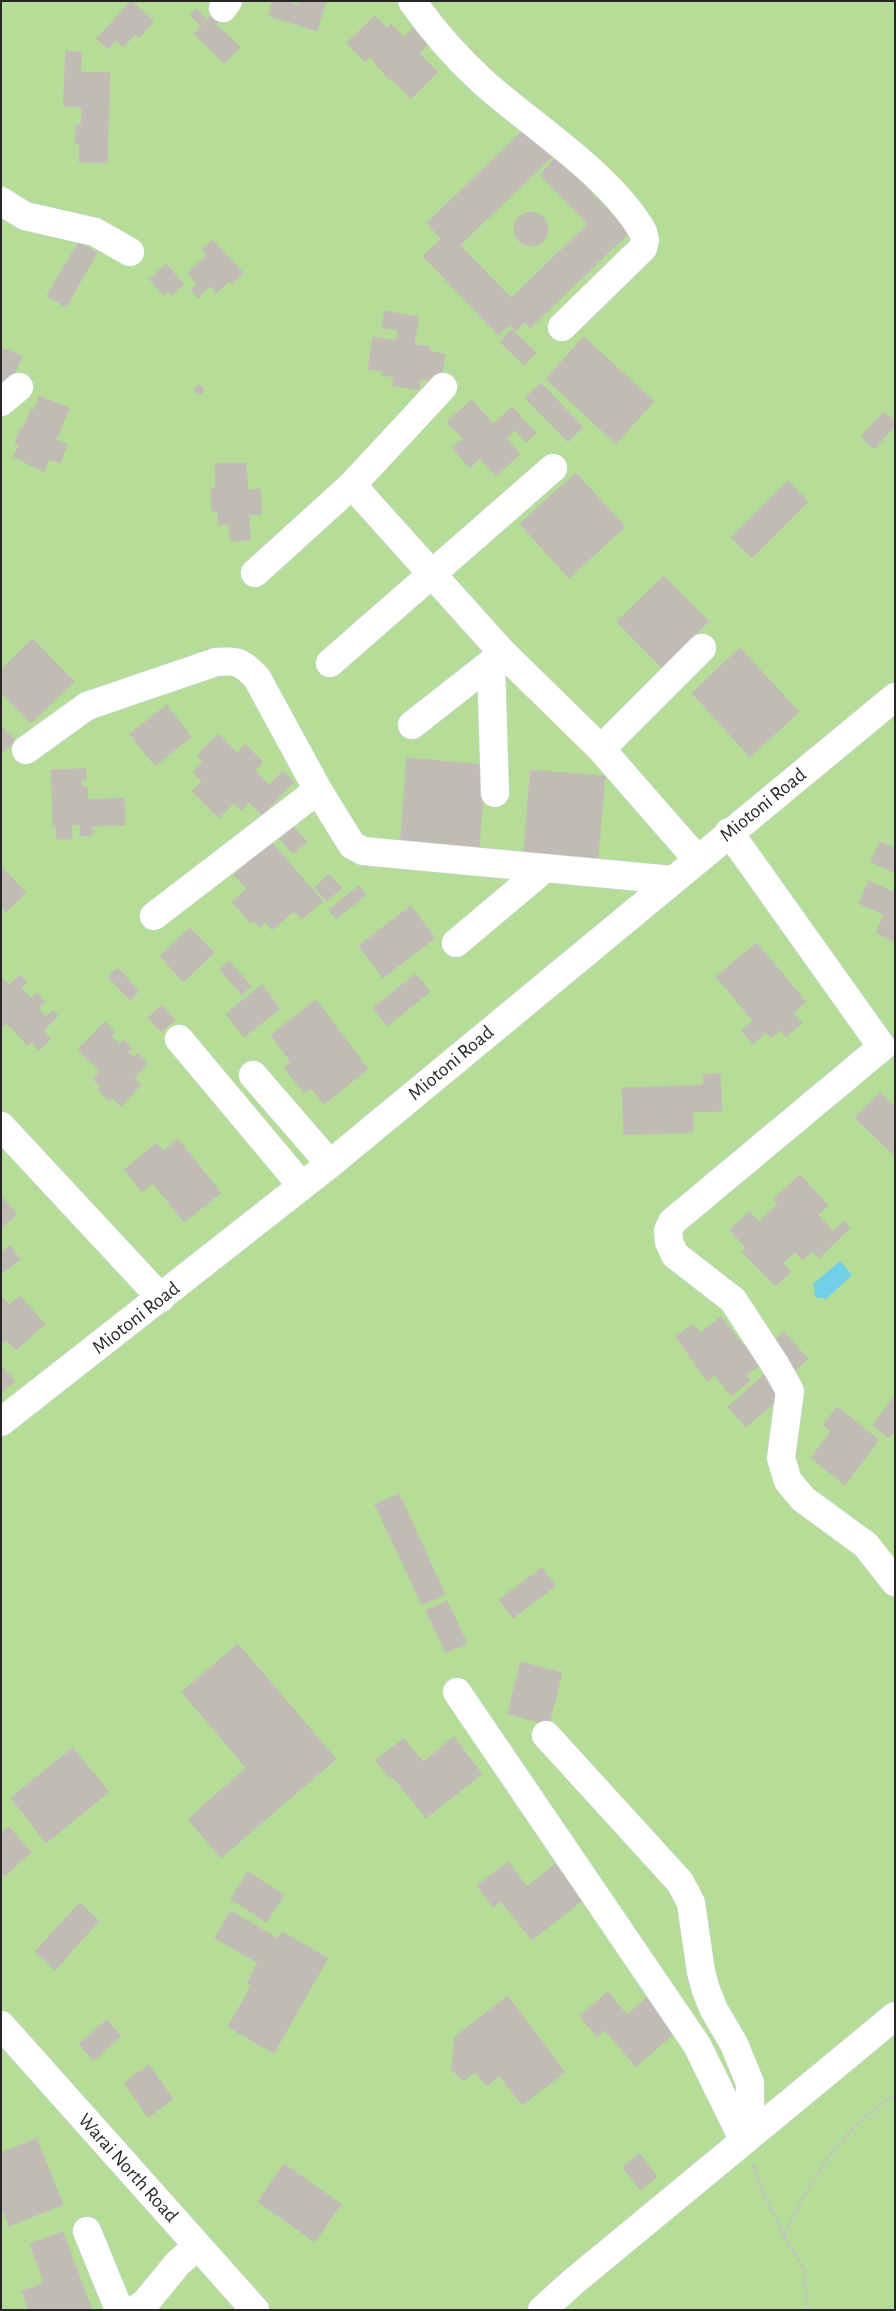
<!DOCTYPE html>
<html>
<head>
<meta charset="utf-8">
<style>
  body { margin:0 }
  #map { position:relative; width:896px; height:2311px; overflow:hidden; background:#e9e1d9; font-family:"Alegreya Sans",sans-serif }
  canvas { display:block }
  .frame { position:absolute; inset:0; border:2px solid #272727; pointer-events:none }
</style>
</head>
<body>
<div id="map">
<canvas width="896" height="2311"></canvas>
<div class="frame"></div>
</div>
<script>
const ctx = document.querySelector('canvas').getContext('2d');
ctx.lineJoin = 'round';
function fillPath(path, color) { ctx.fillStyle = color; ctx.fill(path, 'evenodd'); }
function trace(path, color, width, dash) { ctx.strokeStyle = color; ctx.lineWidth = width; ctx.lineCap = dash ? 'butt' : 'round'; ctx.setLineDash(dash || []); ctx.stroke(path); }
function write(font, color, halo, rows, align = 'center') {
  ctx.font = font + ' "Alegreya Sans",sans-serif'; ctx.lineWidth = 4.5; ctx.setLineDash([]); ctx.textBaseline = 'middle'; ctx.strokeStyle = halo; ctx.fillStyle = color; for (const [text, x, y, turn = 0] of rows) {
    ctx.save(); ctx.translate(x, y); ctx.rotate((+turn || 0) * Math.PI / 180); ctx.textAlign = isNaN(turn) ? turn : align; if (halo) ctx.strokeText(text, 0, 0); ctx.fillText(text, 0, 0); ctx.restore();
  }
}
fillPath(new Path2D(`
  M 1,1 L 895,1 L 895,2310 L 1,2310 Z`), '#b5dd98');
fillPath(new Path2D(`
  M 840,1261 L 852,1275 L 825,1300 L 822,1297 L 817,1298 L 814,1294 L 815,1289 L 813,1284 Z`), '#71d0e7');
const building = new Path2D(`
  M 131,1 L 154,21 L 139,38 L 136,34 L 123,47 L 116,40 L 108,49 L 97,39 Z
  M 273,1 L 285,1 L 299,6 L 300,1 L 326,1 L 317,31 L 269,16 Z
  M 196,9 L 206,19 L 200,25 L 190,15 Z
  M 214,13 L 221,20 L 216,24 L 240,47 L 224,64 L 194,34 Z
  M 375,16 L 387,28 L 391,24 L 404,37 L 414,28 L 429,43 L 419,53 L 438,72 L 411,99 L 391,78 L 389,80 L 370,57 L 365,62 L 347,43 Z
  M 66,51 L 81,52 L 81,72 L 110,73 L 107,163 L 79,162 L 80,144 L 75,144 L 76,125 L 81,125 L 82,107 L 64,106 Z
  M 526,128 L 553,156 L 460,245 L 511,298 L 588,224 L 540,175 L 557,156 L 629,233 L 530,328 L 525,322 L 516,331 L 510,324 L 498,335 L 423,256 L 441,239 L 427,223 Z
  M514 229a17 17 0 1 1 34 0a17 17 0 1 1-34 0Z
  M 213,240 L 243,273 L 232,284 L 229,281 L 216,293 L 210,286 L 198,298 L 191,290 L 197,284 L 188,273 L 207,255 L 202,250 Z
  M 79,242 L 97,253 L 66,307 L 47,296 Z
  M 166,264 L 184,284 L 172,295 L 168,291 L 164,295 L 150,280 Z
  M 385,311 L 419,317 L 414,344 L 430,347 L 429,351 L 445,354 L 440,383 L 420,379 L 419,390 L 392,385 L 394,377 L 382,375 L 383,371 L 368,369 L 373,337 L 396,341 L 398,330 L 382,328 Z
  M 512,329 L 536,353 L 524,365 L 500,342 Z
  M 584,337 L 654,401 L 616,444 L 546,379 Z
  M 1,348 L 22,356 L 8,389 L 1,386 Z
  M 541,383 L 583,427 L 568,442 L 525,398 Z
  M194.5 390a4.5 4.5 0 1 1 9 0a4.5 4.5 0 1 1-9 0Z
  M 39,396 L 69,408 L 56,440 L 67,444 L 60,463 L 49,459 L 44,472 L 14,457 L 19,444 L 15,443 L 21,428 L 23,429 L 31,409 L 34,410 Z
  M 472,400 L 493,424 L 512,407 L 536,433 L 526,442 L 515,430 L 506,438 L 520,454 L 496,476 L 480,458 L 470,468 L 452,448 L 463,439 L 447,422 Z
  M 884,412 L 895,422 L 895,426 L 874,449 L 861,437 Z
  M 246,463 L 248,490 L 260,489 L 262,514 L 249,515 L 250,540 L 230,541 L 229,524 L 218,525 L 218,511 L 212,511 L 211,489 L 216,488 L 215,464 Z
  M 576,473 L 625,527 L 569,578 L 520,524 Z
  M 788,481 L 808,502 L 752,558 L 731,538 Z
  M 664,576 L 709,621 L 662,668 L 617,622 Z
  M 33,639 L 74,682 L 31,723 L 1,693 L 1,670 Z
  M 740,648 L 799,712 L 750,757 L 692,693 Z
  M 167,705 L 191,737 L 155,766 L 130,734 Z
  M 1,726 L 15,741 L 1,753 Z
  M 219,734 L 237,753 L 245,744 L 263,762 L 255,770 L 269,785 L 283,771 L 294,782 L 262,815 L 249,802 L 241,810 L 234,803 L 219,818 L 192,791 L 202,781 L 193,772 L 203,763 L 197,756 Z
  M 407,758 L 486,765 L 479,847 L 401,840 Z
  M 86,769 L 86,779 L 81,779 L 82,787 L 87,787 L 88,800 L 124,798 L 125,825 L 92,826 L 92,835 L 80,836 L 80,825 L 71,825 L 72,839 L 57,839 L 56,826 L 53,826 L 51,770 Z
  M 531,770 L 605,776 L 598,858 L 524,852 Z
  M 293,827 L 307,842 L 293,854 L 280,839 Z
  M 271,842 L 323,901 L 302,919 L 294,911 L 272,930 L 265,922 L 260,927 L 254,921 L 251,924 L 232,902 L 247,889 L 234,875 Z
  M 880,842 L 895,848 L 895,873 L 871,862 Z
  M 1,866 L 26,893 L 6,912 L 1,906 Z
  M 329,874 L 342,888 L 327,901 L 315,888 Z
  M 869,881 L 895,893 L 895,942 L 876,933 L 884,915 L 859,903 Z
  M 359,886 L 366,895 L 336,919 L 329,910 Z
  M 411,906 L 435,938 L 383,978 L 359,946 Z
  M 190,928 L 214,953 L 183,982 L 160,956 Z
  M 757,943 L 806,1002 L 793,1013 L 802,1023 L 786,1037 L 780,1030 L 771,1038 L 766,1032 L 753,1044 L 742,1031 L 753,1021 L 716,977 Z
  M 229,961 L 251,986 L 242,995 L 220,970 Z
  M 118,968 L 139,991 L 130,1000 L 108,977 Z
  M 416,974 L 430,992 L 387,1026 L 373,1008 Z
  M 20,975 L 27,982 L 21,988 L 31,998 L 37,993 L 45,1002 L 38,1008 L 46,1017 L 53,1010 L 58,1016 L 43,1031 L 51,1039 L 39,1050 L 31,1041 L 27,1045 L 7,1023 L 1,1028 L 1,977 L 9,985 Z
  M 262,985 L 280,1009 L 244,1037 L 226,1014 Z
  M 316,1000 L 368,1069 L 324,1104 L 311,1088 L 304,1093 L 284,1067 L 291,1062 L 271,1035 Z
  M 162,1005 L 175,1020 L 161,1032 L 148,1018 Z
  M 105,1022 L 115,1032 L 111,1036 L 120,1044 L 123,1040 L 132,1048 L 128,1052 L 134,1058 L 137,1053 L 148,1063 L 134,1078 L 141,1085 L 121,1106 L 112,1098 L 109,1101 L 98,1090 L 101,1087 L 93,1079 L 100,1071 L 78,1050 Z
  M 720,1074 L 722,1111 L 692,1112 L 693,1132 L 624,1135 L 622,1088 L 704,1085 L 703,1075 Z
  M 880,1093 L 895,1107 L 895,1156 L 855,1118 Z
  M 178,1139 L 221,1193 L 184,1222 L 153,1183 L 142,1192 L 124,1170 L 157,1143 L 163,1151 Z
  M 800,1175 L 828,1205 L 818,1215 L 833,1231 L 844,1221 L 850,1228 L 819,1258 L 812,1251 L 803,1260 L 795,1252 L 783,1263 L 791,1272 L 775,1286 L 742,1252 L 746,1248 L 730,1230 L 749,1211 L 759,1222 L 778,1204 L 774,1199 Z
  M 1,1196 L 17,1214 L 1,1229 Z
  M 10,1246 L 20,1259 L 1,1274 L 1,1252 Z
  M 1,1296 L 9,1305 L 20,1296 L 45,1324 L 16,1350 L 6,1340 L 1,1344 Z
  M 721,1317 L 743,1345 L 747,1342 L 763,1363 L 746,1375 L 750,1381 L 731,1396 L 715,1375 L 707,1381 L 676,1337 L 693,1324 L 700,1333 Z
  M 784,1332 L 808,1359 L 795,1370 L 771,1344 Z
  M 1,1366 L 15,1381 L 1,1393 Z
  M 764,1375 L 782,1396 L 746,1427 L 728,1407 Z
  M 895,1395 L 895,1431 L 889,1438 L 873,1426 Z
  M 837,1407 L 879,1440 L 845,1485 L 811,1458 L 831,1431 L 824,1425 Z
  M 399,1494 L 445,1594 L 422,1605 L 375,1505 Z
  M 542,1568 L 556,1586 L 513,1618 L 499,1600 Z
  M 447,1601 L 467,1643 L 446,1653 L 426,1611 Z
  M 238,1644 L 336,1759 L 221,1858 L 188,1819 L 246,1768 L 182,1692 Z
  M 521,1662 L 562,1673 L 549,1725 L 508,1714 Z
  M 454,1737 L 482,1774 L 426,1818 L 393,1777 L 390,1779 L 376,1760 L 404,1738 L 423,1762 Z
  M 73,1748 L 109,1792 L 46,1843 L 11,1798 Z
  M 9,1827 L 31,1852 L 5,1876 L 1,1872 L 1,1834 Z
  M 508,1862 L 527,1887 L 555,1864 L 583,1900 L 532,1940 L 501,1901 L 493,1907 L 477,1886 Z
  M 248,1872 L 284,1895 L 266,1922 L 231,1899 Z
  M 80,1903 L 99,1921 L 55,1970 L 35,1952 Z
  M 231,1911 L 278,1939 L 282,1932 L 328,1958 L 274,2053 L 228,2027 L 251,1986 L 247,1983 L 258,1963 L 215,1938 Z
  M 608,1992 L 627,2015 L 649,1996 L 678,2030 L 636,2067 L 605,2030 L 597,2037 L 580,2016 Z
  M 508,1996 L 565,2072 L 522,2105 L 499,2075 L 487,2086 L 475,2072 L 463,2081 L 451,2069 L 455,2037 Z
  M 107,2020 L 121,2036 L 93,2061 L 79,2044 Z
  M 149,2065 L 173,2099 L 148,2117 L 124,2083 Z
  M 37,2139 L 63,2205 L 9,2226 L 1,2206 L 1,2153 Z
  M 640,2154 L 657,2177 L 640,2190 L 623,2167 Z
  M 284,2164 L 341,2204 L 315,2242 L 258,2202 Z
  M 63,2232 L 92,2310 L 29,2310 L 22,2291 L 44,2283 L 30,2244 Z`);
fillPath(building, '#c1bbb6');
trace(building, '#c4bdb3', 1);
const minor = new Path2D(`
  M 412,1 C 433,31 456,57 482,81 C 532,126 610,174 643,232 L 645,240 L 643,248 L 562,327
  M 223,8 L 228,1
  M 1,201 L 25,216 L 95,232 L 130,252
  M 1,402 L 19,387
  M 352,485 L 502,652 L 601,749 L 697,859
  M 255,573 L 352,485 L 443,387
  M 330,663 L 553,468
  M 491,663 L 495,793
  M 412,725 L 491,663 L 500,654
  M 601,749 L 702,648
  M 26,750 L 87,706 L 216,662 C 237,660 242,662 257,678 L 318,790
  M 729,832 L 882,1047 L 672,1222 L 668,1231 L 669,1242 L 675,1255 L 733,1300 L 776,1366 L 790,1391 L 781,1458 L 788,1481 L 803,1499 L 866,1545 L 895,1582
  M 154,916 L 318,790 L 352,845 L 363,851 L 672,880
  M 456,943 L 544,869
  M 179,1039 L 302,1186
  M 253,1075 L 330,1164
  M 1,1126 L 161,1298
  M 1,1422 L 330,1164 L 895,697
  M 457,1692 L 697,2045 L 744,2141
  M 546,1735 L 680,1882 L 691,1903 L 701,1972 L 706,1990 L 714,2010 L 734,2044 L 750,2083 L 750,2104 L 744,2141
  M 1,2025 L 255,2310
  M 87,2231 L 118,2307 L 127,2310
  M 135,2310 L 146,2302 L 178,2263 L 198,2246
  M 542,2310 L 573,2282 L 895,2016`);
trace(minor, '#cfd3e0', 29);
trace(new Path2D(`
  M 753,2165 L 762,2190 L 783,2234 L 804,2269 L 807,2307 L 809,2310
  M 784,2234 C 808,2188 829,2147 870,2113 C 878,2106 885,2100 895,2096`), '#c3c3c3', 3, [4, 2.5]);
trace(minor, '#fff', 28);
write('20px', '#272727', '#fff', [
  ["Miotoni Road",763,805,-39],
  ["Miotoni Road",451,1063,-40],
  ["Miotoni Road",136,1318,-38],
  ["Warai North Road",128,2168,48]
]);
</script>
</body>
</html>
